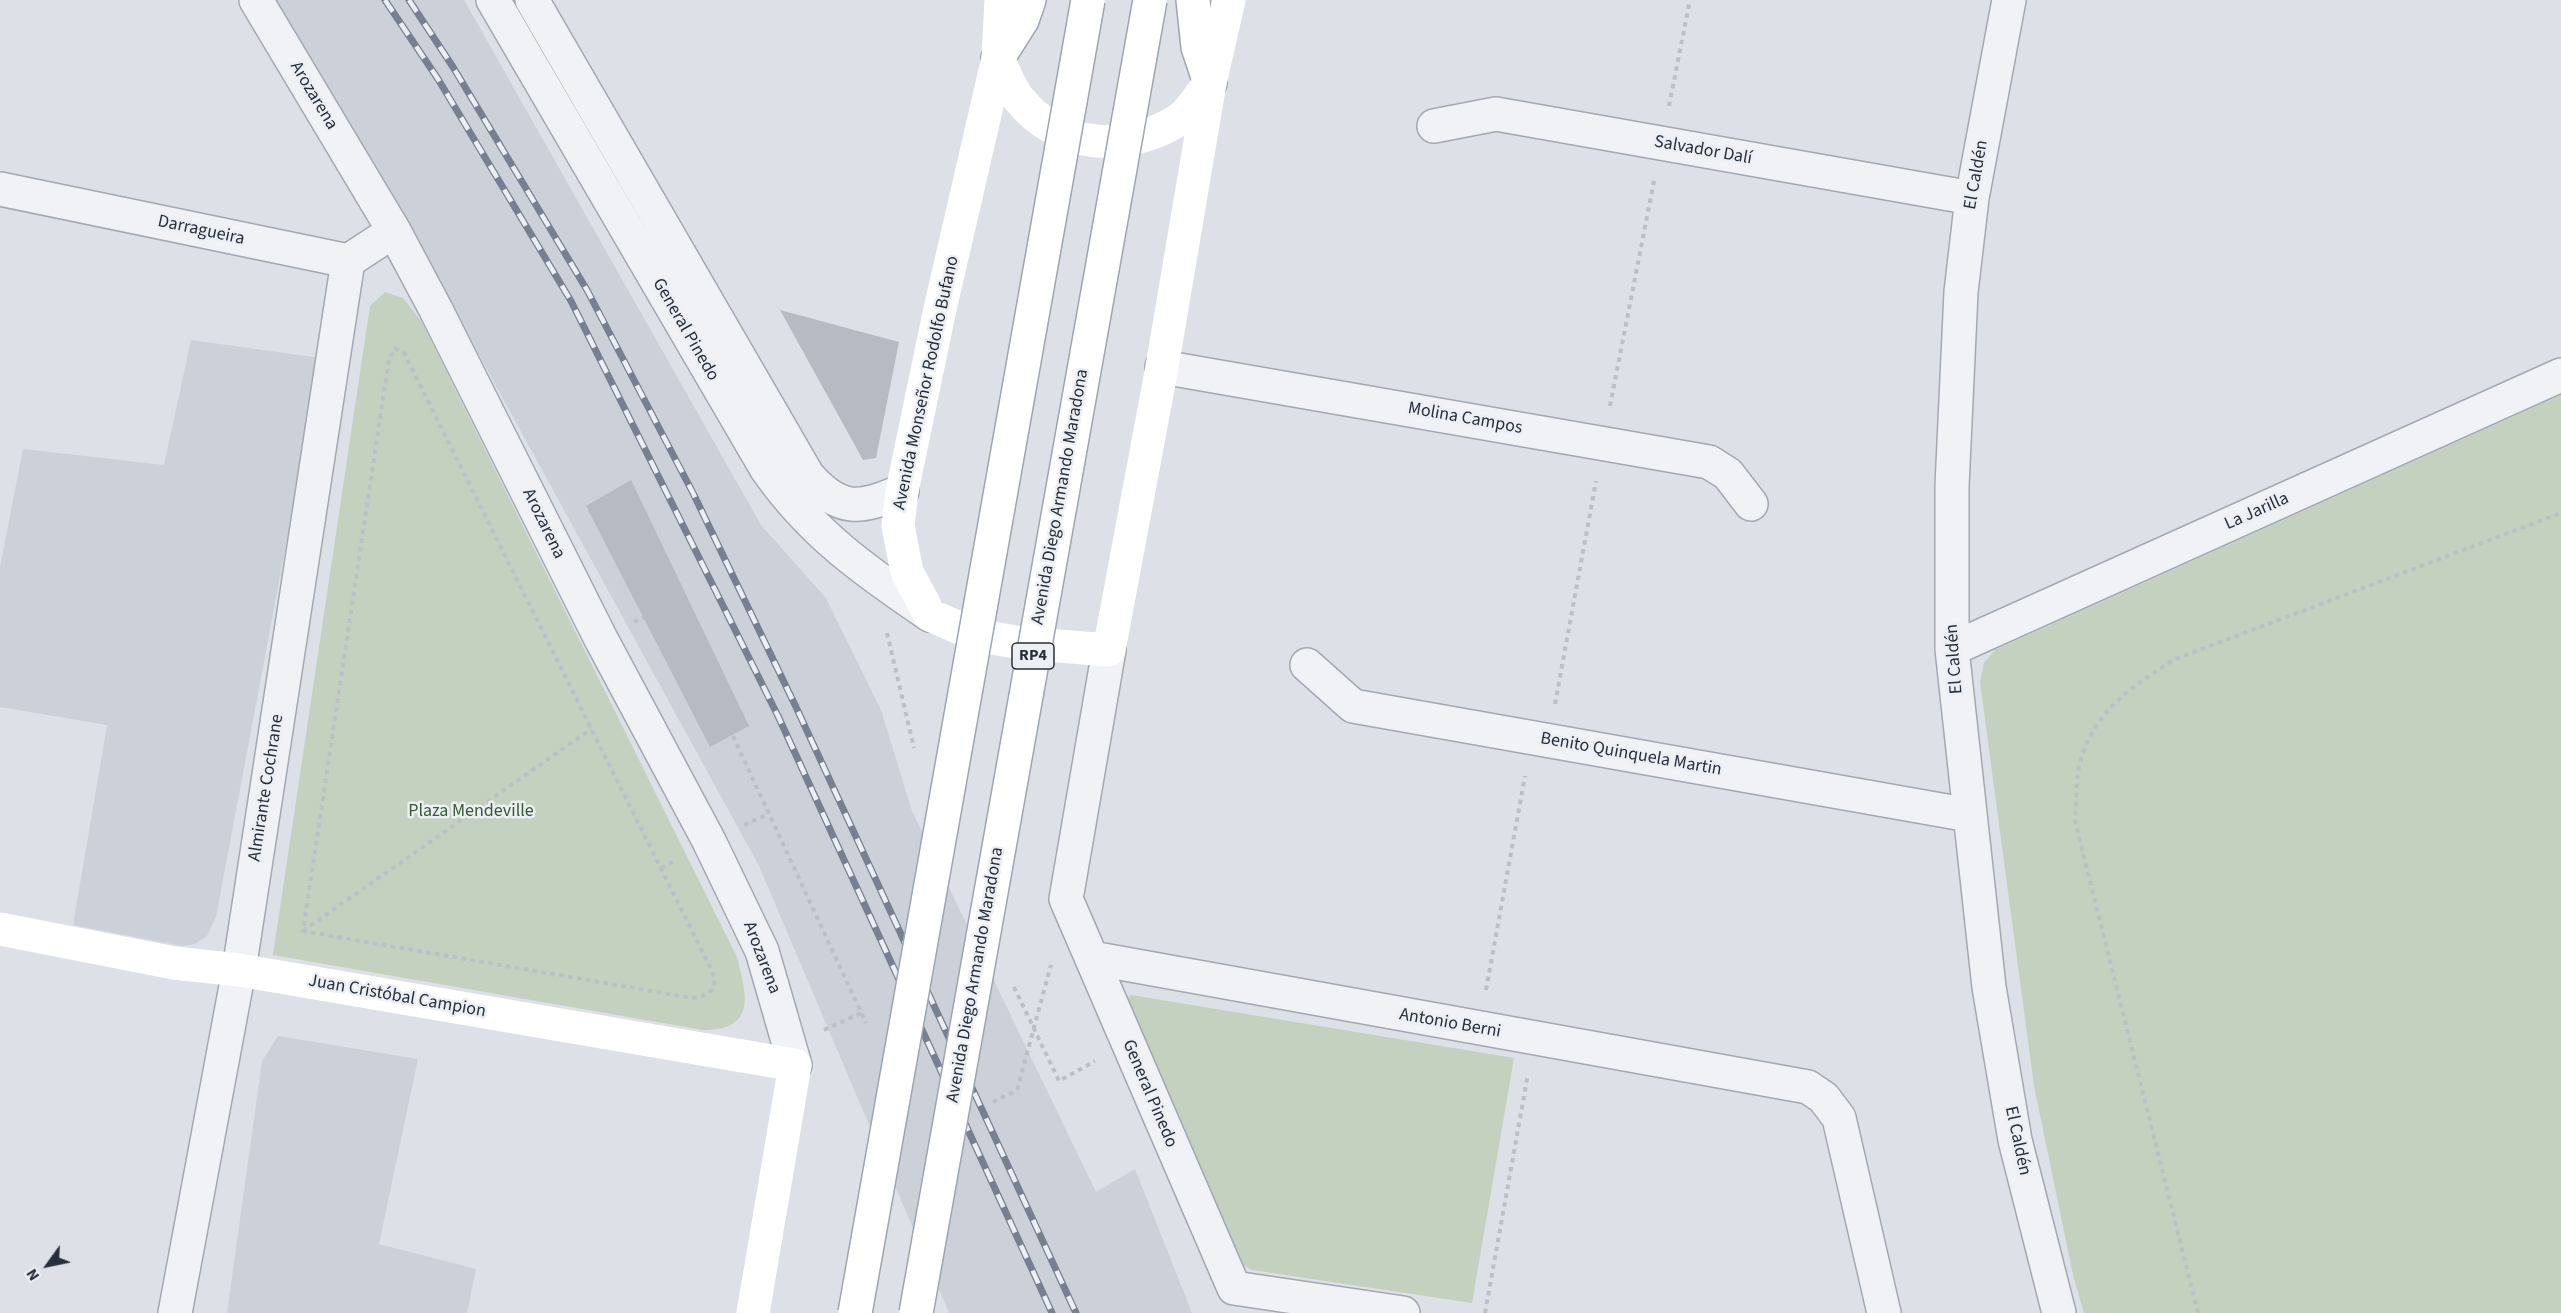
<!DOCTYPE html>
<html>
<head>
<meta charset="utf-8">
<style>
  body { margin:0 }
  #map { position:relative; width:2561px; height:1313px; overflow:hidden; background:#dde1e7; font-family:"Source Sans 3",sans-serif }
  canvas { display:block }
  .north { position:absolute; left:18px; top:1235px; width:60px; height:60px; -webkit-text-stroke:4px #ecf0f5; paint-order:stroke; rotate:237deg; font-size:16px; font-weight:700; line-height:24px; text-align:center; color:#272f3d }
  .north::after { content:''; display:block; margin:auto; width:21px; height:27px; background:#272f3d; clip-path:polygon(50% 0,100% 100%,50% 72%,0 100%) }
</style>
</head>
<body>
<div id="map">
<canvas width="2561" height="1313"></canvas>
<div class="north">N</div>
</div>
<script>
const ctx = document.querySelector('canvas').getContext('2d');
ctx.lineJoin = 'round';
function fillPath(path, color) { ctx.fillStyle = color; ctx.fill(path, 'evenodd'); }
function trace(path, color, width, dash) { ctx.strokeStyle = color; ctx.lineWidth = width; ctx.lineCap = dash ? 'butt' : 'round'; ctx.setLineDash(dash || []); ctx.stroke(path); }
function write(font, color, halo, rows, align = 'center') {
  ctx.font = font + ' "Source Sans 3",sans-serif'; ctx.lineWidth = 5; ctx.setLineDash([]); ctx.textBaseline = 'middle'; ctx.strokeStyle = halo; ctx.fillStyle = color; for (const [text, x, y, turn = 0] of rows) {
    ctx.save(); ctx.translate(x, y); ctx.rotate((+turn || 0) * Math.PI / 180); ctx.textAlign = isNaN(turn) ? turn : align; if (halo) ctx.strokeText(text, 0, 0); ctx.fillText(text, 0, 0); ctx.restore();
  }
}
fillPath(new Path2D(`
  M 271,0 L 464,0 L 761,525 L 826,598 L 881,710 L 912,811 L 1096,1192 L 1135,1169 L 1192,1313 L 949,1313 L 759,866 L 404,218 Z
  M 191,340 L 321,358 L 216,917 L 207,936 L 195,944 L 182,946 L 73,925 L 107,725 L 0,707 L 0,567 L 23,449 L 164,465 Z
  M 278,1036 L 418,1059 L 379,1244 L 476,1269 L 467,1313 L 227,1313 L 262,1061 Z`), '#cbd0d9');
fillPath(new Path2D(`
  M 385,292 L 403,298 L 421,321 L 737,957 C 746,994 758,1030 703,1030 L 273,955 L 370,306 Z
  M 2561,395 L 2561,1313 L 2084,1313 L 2073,1275 L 2034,1086 L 1980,682 L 1984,663 L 1995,650 Z
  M 1131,995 L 1514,1058 L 1472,1303 L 1252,1270 L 1241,1264 L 1122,1001 Z`), '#c3d1be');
fillPath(new Path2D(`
  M 780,310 L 899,342 L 876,458 L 863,460 Z
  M 631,480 L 749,726 L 710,747 L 586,506 Z`), '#b5bac3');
const street = new Path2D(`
  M 256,0 L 394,231 L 435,308 L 601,639 L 709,841 L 762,951 L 795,1065
  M 493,0 L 766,468 C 811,533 865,571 930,615
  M 532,0 L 808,476 C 841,513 860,509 902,491
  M 2009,0 L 1972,198 L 1961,292 L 1952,486 L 1952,649 L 1989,987 L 2015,1140 L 2059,1313
  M 1434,126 L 1496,114 L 1972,198
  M 0,189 L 348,261 L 394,231
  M 1162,367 L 1709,462 L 1728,474 L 1751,504
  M 1952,649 L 2561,375
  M 1109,650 L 1066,899 L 1234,1288 L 1403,1313
  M 1307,665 L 1353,706 L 1969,815
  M 1092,958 L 1808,1087 L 1824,1098 L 1839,1118 L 1884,1313
  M 175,1313 L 239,970 L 348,261`);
const primary = new Path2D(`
  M 1193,0 L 1198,47 L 1210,83
  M 998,58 L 1022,20 L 1029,0`);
trace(street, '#a3a8b1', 36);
trace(primary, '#9da5b2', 36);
trace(new Path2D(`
  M 1669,106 L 1690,0
  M 395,348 L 404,353 L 710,967 L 715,979 L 712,990 L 703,996 L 692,998 L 303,931 L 389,359 Z
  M 1610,406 L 1654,181
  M 634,622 L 644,617
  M 887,633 L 914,748
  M 1555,704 L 1596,481
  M 733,736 L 866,1023
  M 744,825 L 768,814
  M 661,868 L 676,860
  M 303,931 L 591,729
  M 1014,987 L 1059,1081 L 1095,1061
  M 1486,990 L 1525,776
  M 824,1030 L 861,1013
  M 993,1102 L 1017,1090 L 1051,965
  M 1485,1313 L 1528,1074
  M 2198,1313 L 2075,821 C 2077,801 2075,775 2082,756 C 2098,707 2133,687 2173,660 L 2561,513`), '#bcbfc5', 4, [4.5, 4.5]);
trace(street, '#f0f2f5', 33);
trace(new Path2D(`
  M 1001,0 L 998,58 L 940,309 L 902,491 L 898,526 L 907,572 L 930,615 L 975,635 L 1021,643 L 1109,650 L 1162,367 L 1210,83 L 1229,0
  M 998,58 C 1004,71 1010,88 1019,99 C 1060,150 1127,153 1180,119 C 1191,111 1200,94 1209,84
  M 0,929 L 174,963 L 239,970 L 795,1065 L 753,1313`), '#fff', 33);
trace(primary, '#fff', 33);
const rail = new Path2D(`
  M 385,0 L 438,79 L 571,301 L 778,716 L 1052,1313
  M 409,0 L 453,67 L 587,290 L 693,493 L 796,707 L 1076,1313`);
trace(rail, '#778090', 7);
trace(rail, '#ecf0f5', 4.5, [14]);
const primaryBridge = new Path2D(`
  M 855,1313 L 1088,0
  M 916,1313 L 1150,0`);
trace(primaryBridge, '#9da5b2', 36, []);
trace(primaryBridge, '#fff', 33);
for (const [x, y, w] of [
  [1033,656,42]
]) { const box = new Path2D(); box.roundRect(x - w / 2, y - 13, w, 26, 4.5); ctx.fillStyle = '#ecf0f5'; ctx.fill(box); trace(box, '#272f3d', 1.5); }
write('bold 16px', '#272f3d', null, [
  ["RP4",1033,656]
]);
write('18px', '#272f3d', '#ecf0f5', [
  ["Arozarena",313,96,59],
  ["Salvador Dalí",1703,151,10],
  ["El Caldén",1977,175,-80],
  ["Darragueira",201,231,12],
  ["General Pinedo",685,330,60],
  ["Avenida Monseñor Rodolfo Bufano",927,383,-78],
  ["Molina Campos",1465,419,10],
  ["Avenida Diego Armando Maradona",1061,497,-80],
  ["La Jarilla",2257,512,-24],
  ["Arozarena",543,524,64],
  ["El Caldén",1955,659,-94],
  ["Benito Quinquela Martin",1631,755,10],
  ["Almirante Cochrane",267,788,-81],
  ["Arozarena",761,958,69],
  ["Avenida Diego Armando Maradona",976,975,-80],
  ["Juan Cristóbal Campion",397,997,10],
  ["Antonio Berni",1450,1024,10],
  ["General Pinedo",1149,1094,67],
  ["El Caldén",2017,1141,78]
]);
write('18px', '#3b5835', '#ecf0f5', [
  ["Plaza Mendeville",471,812]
]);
</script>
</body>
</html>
